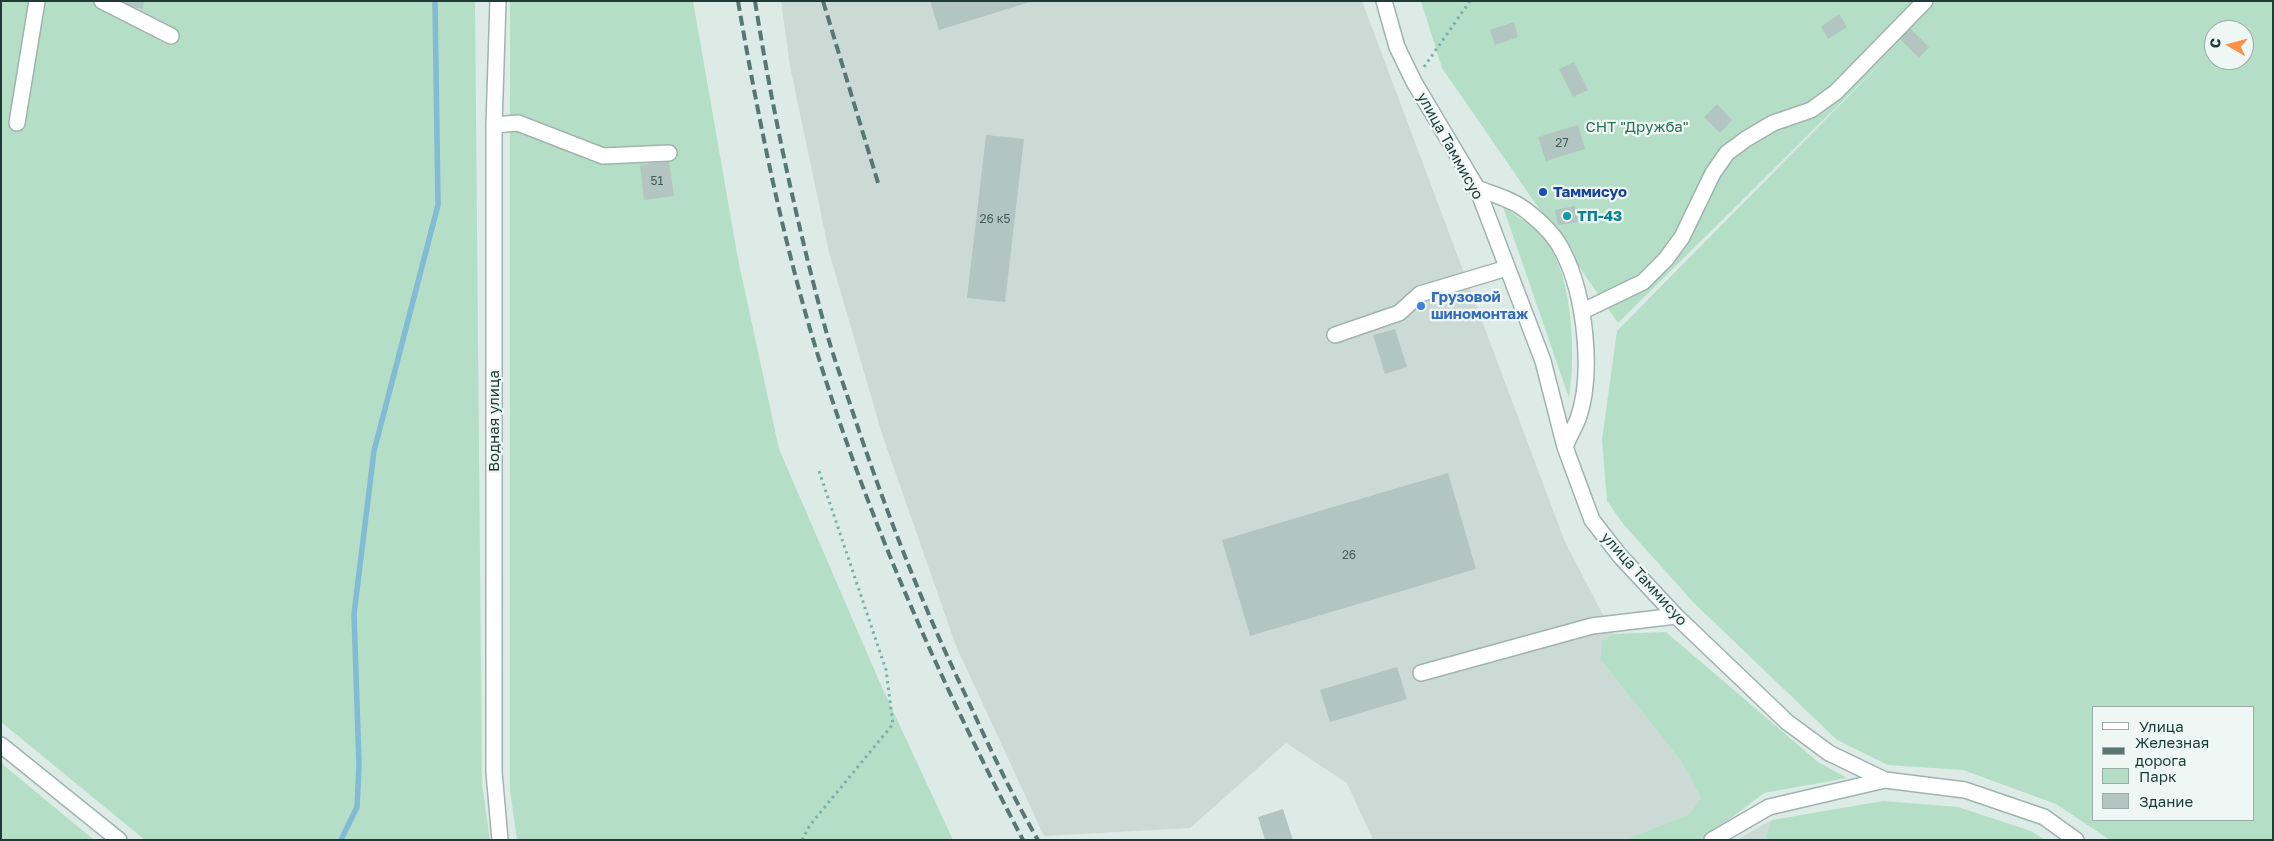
<!DOCTYPE html>
<html>
<head>
<meta charset="utf-8">
<style>
  body { margin:0 }
  #map { position:relative; width:2274px; height:841px; overflow:hidden; background:#ddebe7; font-family:"Golos Text",sans-serif }
  canvas { display:block }
  .frame { position:absolute; inset:0; border:2px solid #1e3b38; pointer-events:none }
  .legend { position:absolute; left:2092px; top:706px; width:162px; height:115px; box-sizing:border-box; background:#eef7f4; border:1px solid #9baca9; margin:0; padding:6px 9px; list-style:none; font-size:15px; color:#1e3b38 }
  .legend li { display:flex; align-items:center; gap:10px; height:25px }
  .legend b { width:25px; border:1px solid #9baca9 }
  .north { position:absolute; left:2204px; top:20px; width:50px; height:50px; box-sizing:border-box; background:#eef7f4; border:1px solid #9baca9; border-radius:50%; rotate:278deg; font-size:14px; font-weight:700; line-height:20px; text-align:center; color:#1e3b38 }
  .north::after { content:''; display:block; margin:auto; width:18px; height:22px; background:#fc904a; clip-path:polygon(50% 0,100% 100%,50% 72%,0 100%) }
</style>
</head>
<body>
<div id="map">
<canvas width="2274" height="841"></canvas>
<div class="frame"></div>
<ul class="legend">
<li><b style="height:6px;background:#fff"></b>Улица</li>
<li><b style="height:6px;background:#587773"></b>Железная дорога</li>
<li><b style="height:14px;background:#b4dec6"></b>Парк</li>
<li><b style="height:14px;background:#b3c5c0"></b>Здание</li>
</ul>
<div class="north">С</div>
</div>
<script>
const ctx = document.querySelector('canvas').getContext('2d');
ctx.lineJoin = 'round';
function fillPath(path, color) { ctx.fillStyle = color; ctx.fill(path, 'evenodd'); }
function trace(path, color, width, dash) { ctx.strokeStyle = color; ctx.lineWidth = width; ctx.lineCap = dash ? 'butt' : 'round'; ctx.setLineDash(dash || []); ctx.stroke(path); }
function write(font, color, halo, rows, align = 'center') {
  ctx.font = font + ' "Golos Text",sans-serif'; ctx.lineWidth = 4.5; ctx.setLineDash([]); ctx.textBaseline = 'middle'; ctx.strokeStyle = halo; ctx.fillStyle = color; for (const [text, x, y, turn = 0] of rows) {
    ctx.save(); ctx.translate(x, y); ctx.rotate((+turn || 0) * Math.PI / 180); ctx.textAlign = isNaN(turn) ? turn : align; if (halo) ctx.strokeText(text, 0, 0); ctx.fillText(text, 0, 0); ctx.restore();
  }
}
fillPath(new Path2D(`
  M 781,1 L 1362,1 L 1565,542 L 1613,634 L 1602,641 L 1600,659 L 1681,761 L 1701,798 L 1689,814 L 1624,840 L 1373,840 L 1347,783 L 1286,743 L 1190,828 L 1044,836 L 956,646 L 882,434 L 829,252 L 790,66 Z
  M 1772,820 L 1764,840 L 1736,840 Z`), '#ccdad6');
fillPath(new Path2D(`
  M 1,1 L 475,1 L 482,784 L 490,840 L 145,840 L 1,722 Z
  M 510,1 L 693,1 L 738,259 L 779,449 L 880,683 L 953,840 L 517,840 L 510,790 Z
  M 1421,1 L 2273,1 L 2273,840 L 2110,840 L 2056,804 L 1963,770 L 1888,765 L 1837,740 L 1694,603 L 1624,525 L 1607,501 L 1602,440 L 1617,331 L 1898,46 L 1618,323 L 1442,68 ZM 2214,30 L 2244,30 L 2244,60 L 2214,60 ZM 2093,707 L 2253,707 L 2253,820 L 2093,820 Z
  M 1503,207 C 1517,217 1537,227 1547,242 C 1573,280 1576,355 1569,398 Z
  M 1666,632 L 1818,762 L 1847,778 L 1764,793 L 1706,837 L 1697,840 L 1624,840 L 1689,814 L 1701,798 L 1681,761 L 1600,659 L 1602,641 L 1613,634 Z
  M 1,763 L 94,840 L 1,840 Z
  M 1883,801 L 1958,807 L 2031,831 L 2045,840 L 1764,840 L 1772,820 Z`), '#b4dec6');
trace(new Path2D(`
  M 341,840 L 357,807 L 359,765 L 354,614 L 374,451 L 438,205 L 435,1`), '#81bbd5', 5.5);
fillPath(new Path2D(`
  M 122,1 L 144,1 L 143,9 L 121,5 Z
  M 930,1 L 1029,1 L 1030,2 L 939,30 Z
  M 1839,14 L 1847,27 L 1828,39 L 1821,27 Z
  M 1514,22 L 1518,37 L 1495,45 L 1490,30 Z
  M 1910,28 L 1929,47 L 1919,58 L 1900,39 Z
  M 1574,62 L 1588,90 L 1573,97 L 1559,69 Z
  M 1717,104 L 1732,120 L 1720,133 L 1704,117 Z
  M 1578,125 L 1585,149 L 1546,161 L 1538,137 Z
  M 986,135 L 1024,139 L 1005,302 L 967,298 Z
  M 669,161 L 674,196 L 644,200 L 640,165 Z
  M 1575,206 L 1578,222 L 1558,225 L 1555,210 Z
  M 1395,329 L 1407,367 L 1385,374 L 1373,335 Z
  M 1448,473 L 1476,569 L 1250,636 L 1222,540 Z
  M 1397,667 L 1407,699 L 1330,722 L 1320,690 Z
  M 1283,809 L 1293,840 L 1265,840 L 1258,817 Z`), '#b3c5c0');
const minor = new Path2D(`
  M 102,1 L 171,36
  M 498,1 L 494,125 L 494,772 L 500,840
  M 1384,1 L 1397,47 L 1414,82 L 1477,188 L 1543,361 L 1565,447 L 1592,520 L 1620,556 L 1676,616 L 1787,722 L 1829,753 L 1885,780 L 1965,790 L 2044,817 L 2076,840
  M 17,123 L 37,1
  M 494,125 L 518,123 L 603,156 L 669,153
  M 1477,188 C 1494,195 1514,200 1528,212 C 1541,222 1556,237 1563,252 C 1585,295 1594,373 1578,419 C 1574,428 1569,437 1565,447
  M 1583,311 L 1643,282 L 1666,259 L 1682,237 L 1713,173 L 1727,153 L 1746,139 L 1773,123 L 1811,110 L 1836,92 L 1925,1
  M 1335,335 L 1399,313 L 1420,294 L 1507,268
  M 1421,673 L 1592,626 L 1676,616
  M 1,745 L 119,840
  M 1712,840 L 1769,807 L 1885,780`);
trace(minor, '#a0b3af', 18);
trace(new Path2D(`
  M 1424,67 L 1470,1
  M 802,840 L 810,825 L 893,724 L 886,670 L 818,468`), '#7bb1a8', 3, [2.5, 4]);
trace(minor, '#fff', 15);
trace(new Path2D(`
  M 738,1 C 757,111 779,222 810,329 C 862,506 937,676 1023,840
  M 755,1 C 772,109 795,215 823,320 C 831,350 842,380 852,410 C 884,506 920,600 964,692 C 987,742 1010,792 1038,840
  M 823,1 L 879,186`), '#587773', 4, [10, 5]);
for (const [x, y, r, color] of [
  [1543,192,5,"#1a4fb4"],
  [1567,216,5,"#0f9aa8"],
  [1421,306,5,"#3f7fe0"]
]) { const dot = new Path2D(); dot.arc(x, y, r, 0, 2 * Math.PI); ctx.fillStyle = color; ctx.fill(dot); trace(dot, '#eef7f4', 2); }
write('12px', '#435e5a', null, [
  ["27",1562,143],
  ["51",657,181],
  ["26 к5",995,219],
  ["26",1349,555]
]);
write('15px', '#267450', '#eef7f4', [
  ["СНТ \"Дружба\"",1637,127]
]);
write('15px', '#1e3b38', '#eef7f4', [
  ["улица Таммисуо",1450,146,61],
  ["Водная улица",494,421,-90],
  ["улица Таммисуо",1644,579,48]
]);
write('bold 15px', '#164399', '#eef7f4', [
  ["Таммисуо",1553,192]
], 'left');
write('bold 15px', '#0d838f', '#eef7f4', [
  ["ТП-43",1577,216]
], 'left');
write('bold 15px', '#366cbe', '#eef7f4', [
  ["Грузовой",1431,297],
  ["шиномонтаж",1431,314]
], 'left');
</script>
</body>
</html>
